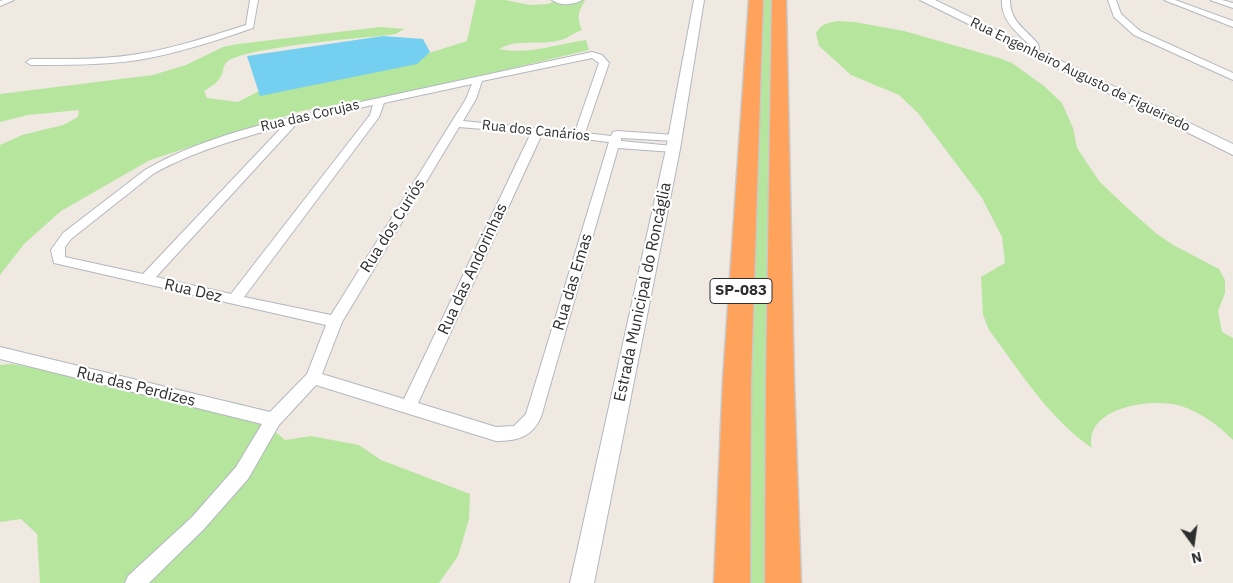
<!DOCTYPE html>
<html>
<head>
<meta charset="utf-8">
<style>
  body { margin:0 }
  #map { position:relative; width:1233px; height:583px; overflow:hidden; background:#efe9e1; font-family:"IBM Plex Sans",sans-serif }
  canvas { display:block }
  .north { position:absolute; left:1168px; top:518px; width:50px; height:50px; -webkit-text-stroke:4px #fff; paint-order:stroke; rotate:166deg; font-size:14px; font-weight:700; line-height:20px; text-align:center; color:#2e2e2e }
  .north::after { content:''; display:block; margin:auto; width:18px; height:22px; background:#2e2e2e; clip-path:polygon(50% 0,100% 100%,50% 72%,0 100%) }
</style>
</head>
<body>
<div id="map">
<canvas width="1233" height="583"></canvas>
<div class="north">N</div>
</div>
<script>
const ctx = document.querySelector('canvas').getContext('2d');
ctx.lineJoin = 'round';
function fillPath(path, color) { ctx.fillStyle = color; ctx.fill(path, 'evenodd'); }
function trace(path, color, width, dash) { ctx.strokeStyle = color; ctx.lineWidth = width; ctx.lineCap = dash ? 'butt' : 'round'; ctx.setLineDash(dash || []); ctx.stroke(path); }
function write(font, color, halo, rows, align = 'center') {
  ctx.font = font + ' "IBM Plex Sans",sans-serif'; ctx.lineWidth = 4.5; ctx.setLineDash([]); ctx.textBaseline = 'middle'; ctx.strokeStyle = halo; ctx.fillStyle = color; for (const [text, x, y, turn = 0] of rows) {
    ctx.save(); ctx.translate(x, y); ctx.rotate((+turn || 0) * Math.PI / 180); ctx.textAlign = isNaN(turn) ? turn : align; if (halo) ctx.strokeText(text, 0, 0); ctx.fillText(text, 0, 0); ctx.restore();
  }
}
fillPath(new Path2D(`
  M 476,0 L 505,0 L 530,5 L 548,4 L 558,0 L 585,0 C 579,12 576,15 582,30 C 574,32 569,38 561,40 C 541,46 517,38 499,49 C 528,55 558,44 586,40 L 589,50 L 413,92 L 301,111 L 150,160 L 61,211 L 24,244 L 0,275 L 0,145 L 22,135 L 63,125 L 78,117 L 79,110 L 28,115 L 0,122 L 0,94 L 153,75 L 186,65 L 223,47 L 238,44 L 380,27 L 405,29 L 395,34 L 381,36 C 356,38 241,48 227,62 C 222,66 224,72 221,76 C 218,83 210,87 204,91 L 207,98 L 238,102 L 269,86 L 413,58 L 467,41 Z
  M 762,0 L 774,0 L 769,583 L 745,583 Z
  M 838,21 L 855,22 L 904,31 L 999,58 L 1012,63 L 1044,86 L 1062,103 L 1073,128 L 1077,148 L 1099,181 L 1124,205 L 1157,234 L 1175,246 L 1219,269 L 1225,280 L 1225,293 L 1218,311 L 1222,332 L 1233,338 L 1233,440 C 1218,425 1202,413 1181,406 C 1153,397 1083,407 1092,448 C 1049,419 1020,371 989,330 L 983,315 L 981,277 L 1005,263 L 1002,237 L 982,198 L 918,113 L 899,95 L 851,75 L 819,46 L 816,33 C 822,23 828,23 838,21 Z
  M 12,364 L 243,404 L 285,440 L 311,436 L 359,445 L 381,460 L 470,494 L 469,519 L 458,556 L 439,583 L 40,583 L 37,534 L 21,519 L 0,522 L 0,365 Z`), '#b6e59e');
fillPath(new Path2D(`
  M 383,36 L 423,39 L 430,52 L 417,64 L 260,96 L 247,56 Z`), '#75cff0');
const minor = new Path2D(`
  M 3,0 L 14,0 L 0,6 L 0,1 Z
  M 250,0 L 258,0 L 253,28 C 216,41 178,53 138,60 C 103,65 67,65 31,65 L 26,62 L 31,59 C 67,59 103,60 138,54 C 175,48 211,36 246,25 Z
  M 552,0 L 582,0 C 574,5 560,6 552,0 Z
  M 1002,0 L 1010,0 C 1010,22 1026,29 1038,44 L 1039,48 L 1035,53 L 1029,53 L 1027,51 L 1030,45 C 1016,32 1001,20 1002,0 Z
  M 1108,0 L 1116,0 L 1121,14 L 1140,31 L 1233,73 L 1233,80 L 1134,35 L 1114,17 Z
  M 1164,0 L 1175,0 L 1233,21 L 1233,27 Z
  M 1210,0 L 1222,0 L 1233,3 L 1233,8 Z
  M 592,52 L 602,55 L 609,63 L 585,133 L 611,136 L 613,132 L 617,131 L 675,135 L 680,138 L 675,141 L 621,138 L 621,141 L 673,146 L 678,149 L 673,152 L 618,148 L 541,417 C 532,437 517,441 496,441 L 316,385 L 279,425 L 248,479 L 204,529 L 149,583 L 125,583 L 128,576 L 192,517 L 236,467 L 262,424 L 0,359 L 0,347 L 270,412 L 307,374 L 326,325 L 54,263 L 51,250 L 63,233 L 145,170 C 208,133 299,115 370,100 C 444,84 517,68 592,52 ZM 592,58 L 599,63 L 575,132 L 463,121 L 476,99 L 482,81 ZM 472,84 L 466,99 L 331,315 L 244,297 L 379,117 L 384,103 ZM 373,105 L 370,115 L 231,294 L 156,277 L 299,121 ZM 283,126 L 143,274 L 65,257 L 65,247 L 71,239 L 153,174 C 193,151 239,139 283,126 ZM 459,127 L 531,133 L 404,399 L 322,374 L 342,322 ZM 542,134 L 609,142 L 526,414 L 514,426 L 496,427 L 418,403 Z`);
const tertiary = new Path2D(`
  M 694,0 L 704,0 L 680,149 L 594,583 L 570,583 L 666,149 Z`);
const secondary = new Path2D(`
  M 920,0 L 935,0 L 1233,144 L 1233,155 Z`);
const motorway = new Path2D(`
  M 749,0 L 763,0 L 751,380 L 750,583 L 714,583 L 723,380 Z
  M 772,0 L 786,0 L 794,383 L 801,583 L 765,583 L 766,383 Z`);
trace(minor, '#b4b7c1', 2);
trace(tertiary, '#b4b7c1', 2);
trace(secondary, '#b4b7c1', 2);
trace(motorway, '#c9c9c9', 3);
fillPath(minor, '#fff');
fillPath(tertiary, '#fff');
fillPath(secondary, '#fff');
fillPath(motorway, '#ffa35c');
write('14px', '#2e2e2e', '#fff', [
  ["Rua Engenheiro Augusto de Figueiredo",1080,75,26],
  ["Rua das Corujas",310,116,-13],
  ["Rua dos Canários",536,131,6]
]);
for (const [x, y, w] of [
  [741,291,62]
]) { const box = new Path2D(); box.roundRect(x - w / 2, y - 12.5, w, 25, 4); ctx.fillStyle = '#fff'; ctx.fill(box); trace(box, '#2e2e2e', 1); }
write('bold 15px', '#2e2e2e', null, [
  ["SP-083",741,291]
]);
write('16px', '#2e2e2e', '#fff', [
  ["Rua dos Curiós",393,226,-58],
  ["Rua das Andorinhas",473,269,-65],
  ["Rua das Emas",573,282,-73],
  ["Rua Dez",193,291,13],
  ["Estrada Municipal do Roncáglia",643,292,-78],
  ["Rua das Perdizes",136,387,14]
]);
</script>
</body>
</html>
